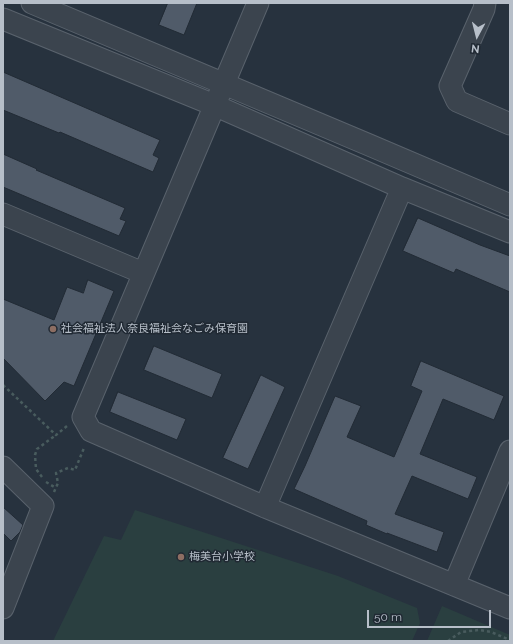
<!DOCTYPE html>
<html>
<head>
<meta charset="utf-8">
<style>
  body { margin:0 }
  #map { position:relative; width:513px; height:644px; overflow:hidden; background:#27323e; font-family:Raleway,sans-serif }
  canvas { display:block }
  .frame { position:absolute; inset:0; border:4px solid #b7bfc9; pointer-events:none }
  .north { position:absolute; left:457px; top:16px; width:40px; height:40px; -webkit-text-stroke:3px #202933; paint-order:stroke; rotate:187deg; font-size:11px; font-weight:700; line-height:16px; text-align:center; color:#b7bfc9 }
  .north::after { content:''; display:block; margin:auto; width:14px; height:18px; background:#b7bfc9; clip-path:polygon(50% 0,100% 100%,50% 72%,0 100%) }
  .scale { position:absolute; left:367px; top:610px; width:124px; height:18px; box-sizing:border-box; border:2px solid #b7bfc9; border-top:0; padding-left:5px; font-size:12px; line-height:14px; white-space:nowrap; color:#b7bfc9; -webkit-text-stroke:3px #202933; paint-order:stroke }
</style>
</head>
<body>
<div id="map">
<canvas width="513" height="644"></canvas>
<div class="frame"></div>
<div class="north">N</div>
<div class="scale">50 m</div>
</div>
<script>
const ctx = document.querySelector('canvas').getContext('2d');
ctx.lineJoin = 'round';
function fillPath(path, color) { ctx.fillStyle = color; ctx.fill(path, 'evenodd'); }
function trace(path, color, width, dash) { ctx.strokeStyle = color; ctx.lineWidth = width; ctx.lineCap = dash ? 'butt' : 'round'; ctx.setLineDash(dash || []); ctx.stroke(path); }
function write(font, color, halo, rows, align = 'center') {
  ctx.font = font + ' Raleway,"Noto Sans JP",sans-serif'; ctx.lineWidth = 3; ctx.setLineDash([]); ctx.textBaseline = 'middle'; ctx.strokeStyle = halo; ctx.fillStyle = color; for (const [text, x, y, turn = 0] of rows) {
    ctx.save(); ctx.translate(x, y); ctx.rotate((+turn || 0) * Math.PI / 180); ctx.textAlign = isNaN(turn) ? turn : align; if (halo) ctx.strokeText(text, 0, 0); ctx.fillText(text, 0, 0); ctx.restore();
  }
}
fillPath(new Path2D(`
  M 135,510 L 338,576 L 417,608 L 420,623 L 412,641 L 53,641 L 104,536 L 121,540 Z
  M 442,606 L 510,635 L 510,641 L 427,641 Z`), '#2a3f40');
const building = new Path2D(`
  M 168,3 L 197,3 L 184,35 L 159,25 Z
  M 3,72 L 160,140 L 153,155 L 159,158 L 153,172 L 60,132 L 59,133 L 3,110 Z
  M 3,154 L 37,169 L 36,170 L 125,208 L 120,219 L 126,221 L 119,236 L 3,187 Z
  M 418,218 L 480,245 L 510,256 L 510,292 L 456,269 L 454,273 L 403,251 Z
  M 88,280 L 114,291 L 74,386 L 64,382 L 45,401 L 3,358 L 3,299 L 54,320 L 67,287 L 83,293 Z
  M 154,346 L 222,374 L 212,398 L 144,370 Z
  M 421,361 L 504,396 L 494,420 L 443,399 L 420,454 L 477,477 L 468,499 L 412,476 L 395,514 L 444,532 L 437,552 L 387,533 L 387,534 L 366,525 L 367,521 L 294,489 L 305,466 L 335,396 L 361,406 L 347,437 L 394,457 L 422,391 L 411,386 Z
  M 261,375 L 285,387 L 248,469 L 223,458 Z
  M 118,392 L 186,419 L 177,440 L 110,412 Z
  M 3,507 L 23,525 L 20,532 L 11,541 L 3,533 Z`);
fillPath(building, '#505b69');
trace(building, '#222b35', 1);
const minor = new Path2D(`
  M 32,3 C 192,70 351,137 510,205
  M 258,3 L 83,417 L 91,431 L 265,507 L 510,608
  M 485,3 L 484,9 L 450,86 L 457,101 L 510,124
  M 3,19 L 214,105 L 402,188 L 510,232
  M 3,214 L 143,273
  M 3,467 L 43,506 L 3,608
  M 265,507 L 402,188
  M 454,585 L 510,451`);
trace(minor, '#59626c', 23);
trace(new Path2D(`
  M 3,385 L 56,435 L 67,426
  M 42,477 L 36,469 L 35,455 L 37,449 L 56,435
  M 46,482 L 56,488
  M 54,492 L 58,483 L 56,473 L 68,468 L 75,470 L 84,448
  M 448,641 L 461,632 L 479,630 L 491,632 L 510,640`), '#495c5e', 2.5, [3, 3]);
trace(minor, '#3b444e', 21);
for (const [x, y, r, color] of [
  [53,329,4,"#8d6e63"],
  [181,557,4,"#8d6e63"]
]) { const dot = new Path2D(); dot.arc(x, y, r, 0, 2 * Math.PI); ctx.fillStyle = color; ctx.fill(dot); trace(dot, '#202933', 1.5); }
write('11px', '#b7bfc9', '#202933', [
  ["社会福祉法人奈良福祉会なごみ保育園",61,329],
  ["梅美台小学校",189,557]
], 'left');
</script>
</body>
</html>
